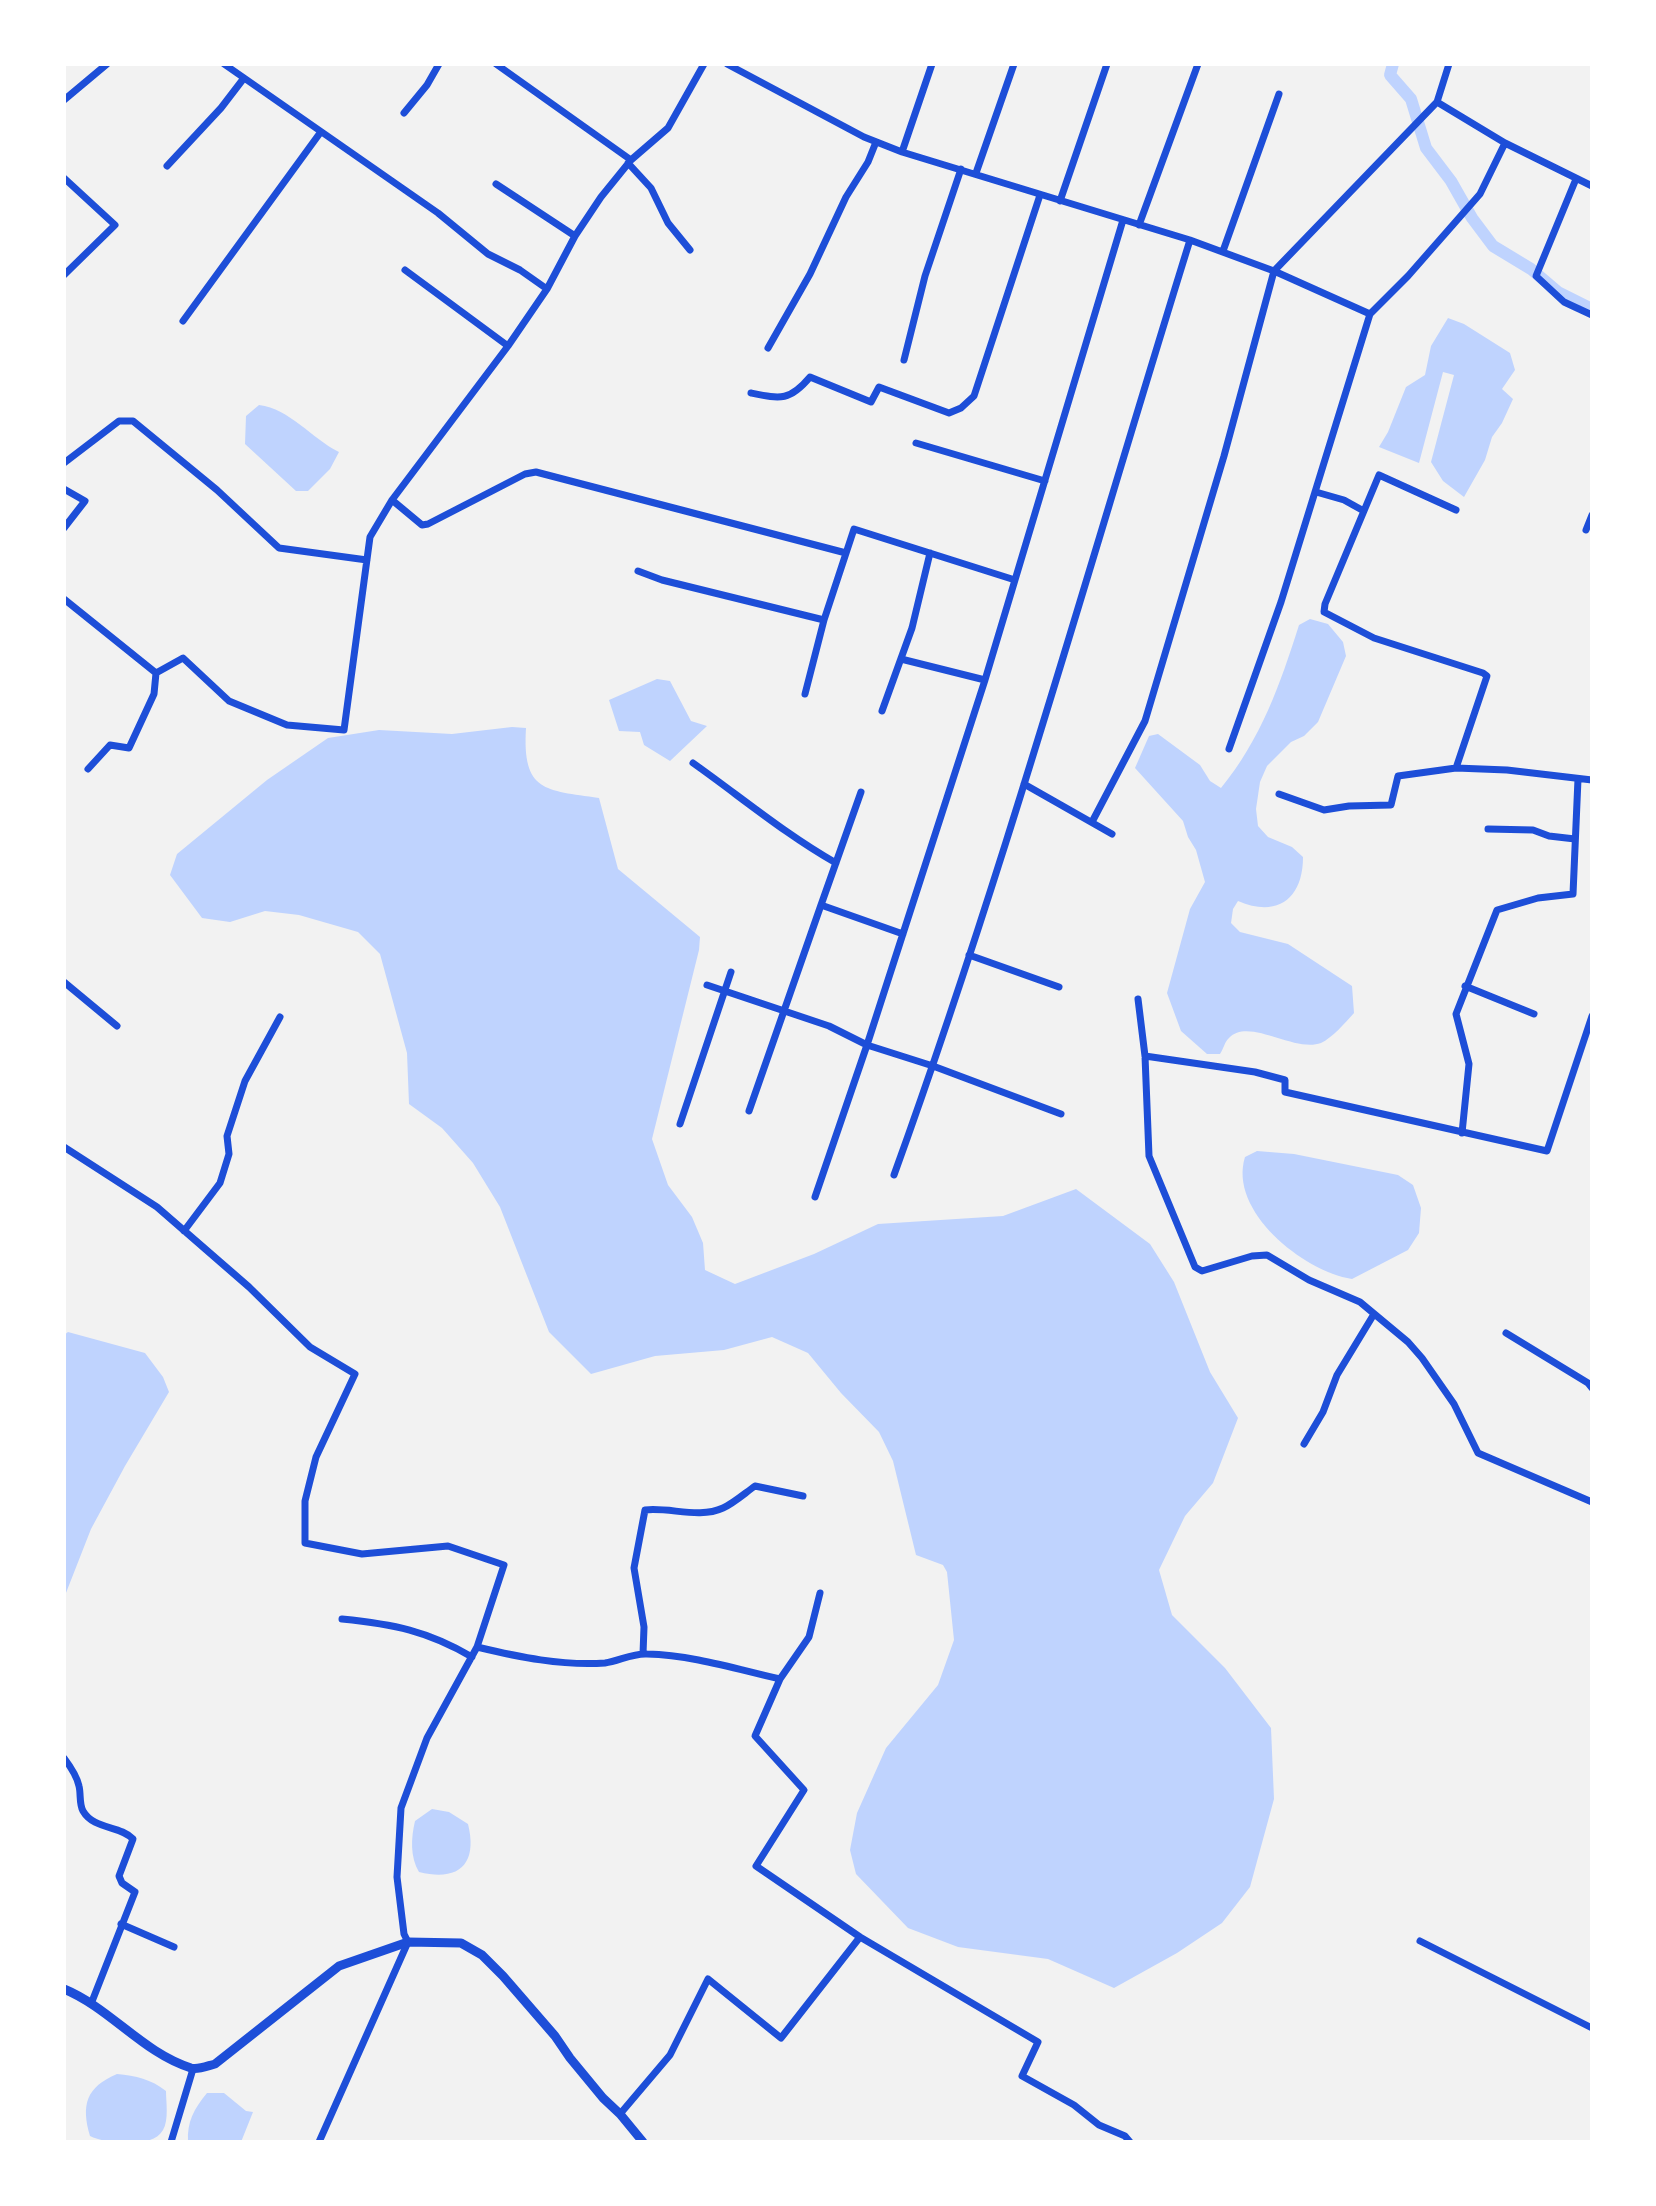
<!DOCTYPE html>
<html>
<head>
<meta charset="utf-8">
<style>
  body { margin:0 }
  #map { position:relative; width:1656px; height:2206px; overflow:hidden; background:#f2f2f2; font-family:Lato,sans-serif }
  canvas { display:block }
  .frame { position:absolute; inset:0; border:66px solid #fff; pointer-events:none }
</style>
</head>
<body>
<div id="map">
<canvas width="1656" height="2206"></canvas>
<div class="frame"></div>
</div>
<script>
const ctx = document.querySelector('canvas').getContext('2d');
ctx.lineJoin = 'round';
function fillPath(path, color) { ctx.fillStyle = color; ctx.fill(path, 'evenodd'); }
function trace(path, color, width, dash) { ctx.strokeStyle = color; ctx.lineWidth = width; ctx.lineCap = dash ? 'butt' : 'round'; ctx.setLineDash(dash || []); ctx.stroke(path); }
fillPath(new Path2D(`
  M 1448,318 L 1464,324 L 1510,353 L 1515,370 L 1502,389 L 1513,399 L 1502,423 L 1492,437 L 1485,460 L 1464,497 L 1443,481 L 1431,462 L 1454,375 L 1443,372 L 1419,463 L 1379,447 L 1388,432 L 1406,387 L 1425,375 L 1431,346 Z
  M 259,405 C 290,409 311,438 339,452 L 330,469 L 308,491 L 296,491 L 245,444 L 246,416 Z
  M 1310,619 L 1328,624 L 1343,642 L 1346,656 L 1318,722 L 1304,736 L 1291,742 L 1267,766 L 1260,782 L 1256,809 L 1258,826 L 1268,837 L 1292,847 L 1303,857 C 1303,899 1277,918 1238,901 L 1233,909 L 1231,923 L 1240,932 L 1288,944 L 1352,986 L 1354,1013 C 1345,1023 1332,1038 1321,1043 C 1294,1053 1249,1017 1229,1038 C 1225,1041 1223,1050 1220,1054 L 1207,1054 L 1181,1031 L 1167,993 L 1190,909 L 1205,882 L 1196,850 L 1188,837 L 1183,821 L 1135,768 L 1149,736 L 1158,734 L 1200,765 L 1210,781 L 1221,788 C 1261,739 1280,685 1299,625 Z
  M 657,679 L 670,681 L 691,721 L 707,726 L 670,761 L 644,745 L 640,732 L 619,731 L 609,700 Z
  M 512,727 L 526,728 C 522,792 545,790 599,798 L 618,869 L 700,937 L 699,950 L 652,1139 L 668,1185 L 692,1217 L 703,1243 L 705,1270 L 735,1284 L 814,1254 L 878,1224 L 1003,1216 L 1076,1189 L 1150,1244 L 1174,1282 L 1210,1372 L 1238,1418 L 1213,1483 L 1185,1516 L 1159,1570 L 1172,1615 L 1225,1668 L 1271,1728 L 1274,1799 L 1250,1887 L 1222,1923 L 1177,1953 L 1114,1988 L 1048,1959 L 958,1947 L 908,1928 L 856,1874 L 850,1850 L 857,1813 L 886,1748 L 938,1685 L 954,1640 L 947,1572 L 943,1565 L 916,1555 L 893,1461 L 879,1432 L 841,1393 L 808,1353 L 772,1337 L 724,1350 L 655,1356 L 591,1374 L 549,1332 L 500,1207 L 473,1163 L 442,1128 L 409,1104 L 407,1053 L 380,954 L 358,932 L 299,915 L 265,911 L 230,922 L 202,918 L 170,875 L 177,854 L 267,780 L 328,738 L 379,730 L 452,734 Z
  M 1257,1151 L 1294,1154 L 1398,1175 L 1413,1185 L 1421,1208 L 1419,1233 L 1408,1250 L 1352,1279 C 1303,1271 1228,1211 1245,1157 Z
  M 68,1332 L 145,1353 L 163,1377 L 169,1392 L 125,1466 L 91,1529 L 64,1598 L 64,1335 Z
  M 432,1809 L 449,1812 L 468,1824 C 478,1864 459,1882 419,1872 C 410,1857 411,1838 415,1821 Z
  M 117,2074 C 136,2076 151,2079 166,2091 C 166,2102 169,2120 163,2130 C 153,2149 106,2144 90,2136 C 81,2105 86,2087 117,2074 Z
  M 207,2093 L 224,2093 L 246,2111 L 253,2112 L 241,2142 L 188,2142 C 187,2121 194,2109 207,2093 Z`), '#bfd3fe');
trace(new Path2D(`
  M 1393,64 L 1390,75 L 1411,99 L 1426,148 L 1451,181 L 1472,218 L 1493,246 L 1531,269 L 1558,292 L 1592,309`), '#bfd3fe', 12);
trace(new Path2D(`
  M 224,64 L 438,213 L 488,254 L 520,270 L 547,289
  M 496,64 L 631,160 L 668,128 L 704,64
  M 727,64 L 864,137 L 902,152 L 1190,240 L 1274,271 L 1370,314 L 1408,276 L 1480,194 L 1505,143 L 1592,186
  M 64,100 L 107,64
  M 1437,102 L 1505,143
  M 404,113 L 427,85 L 439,64
  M 902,152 L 932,64
  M 628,163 L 651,188 L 668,223 L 690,250
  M 167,166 L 221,108 L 244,78
  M 976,173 L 1014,64
  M 64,178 L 115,225 L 64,275
  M 1576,179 L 1536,276 L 1564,302 L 1592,315
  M 496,184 L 575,236
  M 1060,201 L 1107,64
  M 1139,225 L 1198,64
  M 1223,251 L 1279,94
  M 405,270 L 508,346
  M 183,321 L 320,133
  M 768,348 L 810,274 L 846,197 L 868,162 L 876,142
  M 904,360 L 925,276 L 961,169
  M 751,393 C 781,399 790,401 810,377 L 871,402 L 879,387 L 949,413 L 961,408 L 974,396 L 1040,195
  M 916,443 L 1045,481
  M 64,463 L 119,421 L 133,421 L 217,490 L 279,548 L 367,560
  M 64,489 L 85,501 L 64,528
  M 1316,492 L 1344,500 L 1362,510
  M 392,500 L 422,525 L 428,524 L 525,474 L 536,472 L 846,553
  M 1586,530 L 1592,515
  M 638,571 L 662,580 L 824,620
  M 64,599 L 156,673 L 183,658 L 229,701 L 287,725 L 344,730 L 370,537 L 392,500 L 508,346 L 547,289 L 575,236 L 601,197 L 631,160
  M 901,659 L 985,680
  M 805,694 L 824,620 L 854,529 L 1015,580
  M 882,711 L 912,628 L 930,553
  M 1229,749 L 1281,602 L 1370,314
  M 693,763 C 741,797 785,834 836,863
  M 1456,768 L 1487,676 L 1483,673 L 1374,638 L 1324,612 L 1325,604 L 1379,475 L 1456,510
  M 88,769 L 110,745 L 129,748 L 154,694 L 156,673
  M 1024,784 L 1112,834
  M 1279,794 L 1324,810 L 1349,806 L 1391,805 L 1398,776 L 1456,768 L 1507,770 L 1592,780
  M 1092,822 L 1145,721 L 1224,456 L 1274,271 L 1437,102 L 1449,64
  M 1488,829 L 1533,830 L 1549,836 L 1575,839
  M 821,905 L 861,792
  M 969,955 L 1059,987
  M 64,982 L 117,1026
  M 707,985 L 829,1026 L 867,1045 L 933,1066 L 1061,1114
  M 1465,986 L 1534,1014
  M 1138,999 L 1145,1056 L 1149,1156 L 1195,1267 L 1202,1271 L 1252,1256 L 1267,1255 L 1309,1280 L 1360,1302 L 1408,1342 L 1422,1358 L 1454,1404 L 1478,1453 L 1592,1502
  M 1145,1056 L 1255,1072 L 1285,1080 L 1285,1092 L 1547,1151 L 1592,1016
  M 749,1111 L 821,905 L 903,934
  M 680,1124 L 731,972
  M 1462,1133 L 1469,1064 L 1456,1014 L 1497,910 L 1538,898 L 1573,894 L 1578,779
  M 64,1147 L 157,1207 L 249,1287 L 310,1347 L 355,1374 L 316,1457 L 305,1501 L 305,1543 L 362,1554 L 448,1546 L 504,1565 L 477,1647 L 427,1738 L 401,1808 L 397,1877 L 404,1934 L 408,1942 L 319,2142
  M 894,1175 C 1005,868 1093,552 1190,240
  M 815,1197 L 867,1045 L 985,680 L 1123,220
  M 184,1231 L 220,1183 L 229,1154 L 227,1136 L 245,1081 L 280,1017
  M 1506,1333 L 1588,1383 L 1592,1388
  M 1304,1444 L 1323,1412 L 1337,1375 L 1374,1314
  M 342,1619 C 393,1624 428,1631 472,1657
  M 477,1647 C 519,1657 562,1666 605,1663 C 619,1661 633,1653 647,1654 C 692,1655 736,1669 780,1679
  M 643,1654 L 644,1627 L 634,1568 L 645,1510 C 670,1507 699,1519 723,1508 C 734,1503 745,1493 755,1486 L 803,1496
  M 64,1758 C 70,1766 77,1776 79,1786 C 81,1794 79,1804 83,1811 C 94,1830 120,1825 133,1839 L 119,1876 L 122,1883 L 135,1892 L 91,2004
  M 121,1924 L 174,1947
  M 860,1937 L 1038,2042 L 1022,2076 L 1074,2105 L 1099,2125 L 1125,2136 L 1130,2142
  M 1420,1941 L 1592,2028
  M 620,2114 L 670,2055 L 708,1979 L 781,2038 L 860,1937 L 756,1866 L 804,1790 L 755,1736 L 780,1679 L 809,1637 L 820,1593
  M 171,2142 L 193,2069`), '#1d4ed8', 7);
trace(new Path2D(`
  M 64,1989 C 110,2008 143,2053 191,2068 C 198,2070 207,2066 215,2064 L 339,1966 L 408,1942 L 461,1943 L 482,1955 L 503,1976 L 555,2036 L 570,2058 L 603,2098 L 620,2114 L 643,2142`), '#1d4ed8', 9);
</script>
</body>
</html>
